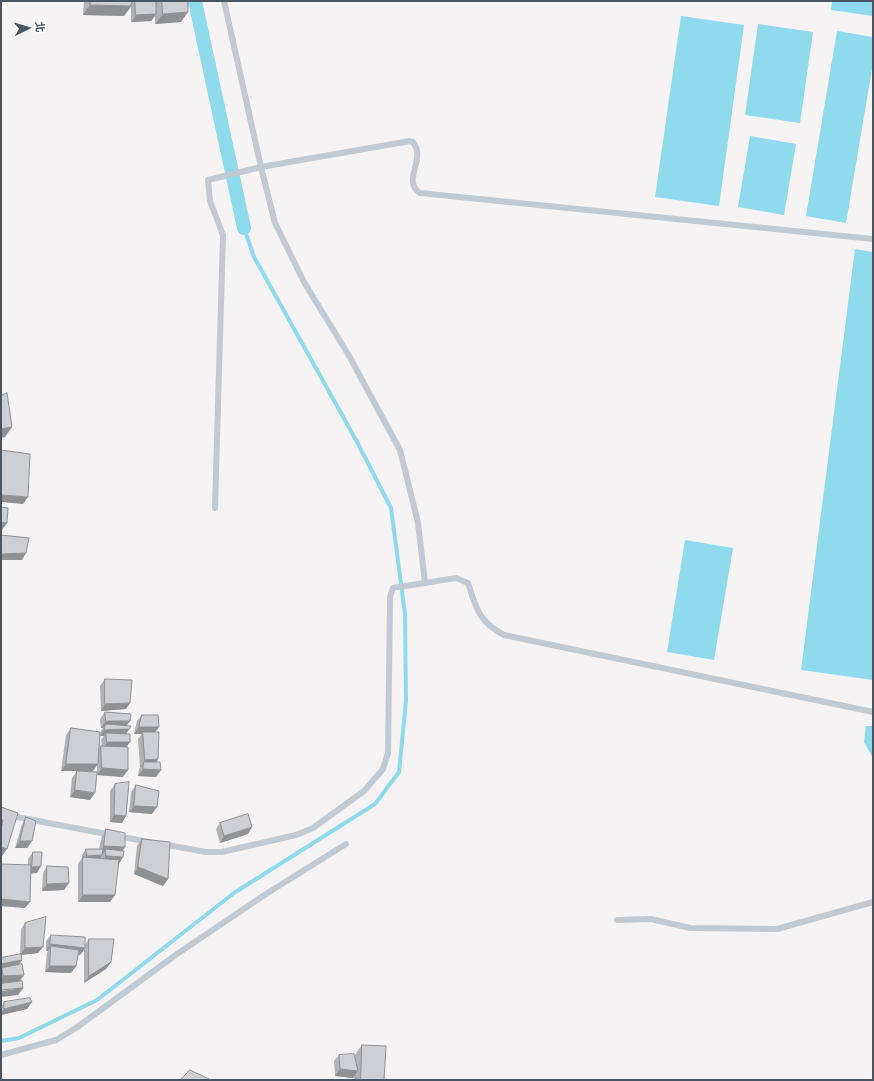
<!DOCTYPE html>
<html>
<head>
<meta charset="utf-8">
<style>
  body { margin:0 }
  #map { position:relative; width:874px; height:1081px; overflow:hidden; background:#f5f3f3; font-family:"DM Sans","Noto Sans TC",sans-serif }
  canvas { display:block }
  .frame { position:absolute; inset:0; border:2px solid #4a5661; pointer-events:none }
  .north { position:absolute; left:8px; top:8px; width:40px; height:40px; -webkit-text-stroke:3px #fff; paint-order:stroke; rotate:85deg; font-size:11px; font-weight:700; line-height:16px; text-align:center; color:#4a5661 }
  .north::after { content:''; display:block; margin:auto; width:14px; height:18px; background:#4a5661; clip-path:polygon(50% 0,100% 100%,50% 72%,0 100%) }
</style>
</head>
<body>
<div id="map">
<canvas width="874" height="1081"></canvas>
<div class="frame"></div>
<div class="north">北</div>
</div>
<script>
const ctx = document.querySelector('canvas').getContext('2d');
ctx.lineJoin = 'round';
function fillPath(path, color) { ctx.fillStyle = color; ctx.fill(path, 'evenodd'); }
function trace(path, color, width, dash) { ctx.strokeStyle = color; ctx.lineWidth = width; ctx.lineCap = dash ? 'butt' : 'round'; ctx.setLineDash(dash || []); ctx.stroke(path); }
fillPath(new Path2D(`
  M 832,1 L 873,1 L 873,16 L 831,10 Z
  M 681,16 L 744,25 L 719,206 L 655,197 Z
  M 758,24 L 813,32 L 800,123 L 745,115 Z
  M 837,31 L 873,37 L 873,63 L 846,223 L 806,216 Z
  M 750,136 L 796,144 L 784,215 L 738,207 Z
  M 855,249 L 873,252 L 873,680 L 801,670 Z
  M 685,540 L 733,548 L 714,660 L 667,652 Z
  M 866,726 L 873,726 L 873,758 L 864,742 Z`), '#90daee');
trace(new Path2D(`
  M 1,1041 L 19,1038 L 97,1000 L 234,893 L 375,804 L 399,772 L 406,701 L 405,614 L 391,508 L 356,440 L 254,257 L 244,228`), '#90daee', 4);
trace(new Path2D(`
  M 195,1 L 244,228`), '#90daee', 14);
trace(new Path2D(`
  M 224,1 L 261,167 L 275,223 L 304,282 L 348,354 L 400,450 L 418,523 L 425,583
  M 215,508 L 223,235 L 210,201 L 208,180 L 261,167 L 410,141 L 413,142 C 414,144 417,148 417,151 C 420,164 404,183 420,193 L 873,239
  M 1,814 L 149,842
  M 162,844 L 206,852 L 222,852 L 296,835 L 313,828 L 364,791 L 383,769 L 388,753 L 390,597 L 393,588 L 456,578 L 468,583 C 476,608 479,622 504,635 L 873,712
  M 617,920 L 651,919 L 690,928 L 777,929 L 873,902
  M 1,1055 L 56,1040 L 76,1028 L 177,954 L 266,894 L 346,844`), '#c1cad2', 6);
fillPath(new Path2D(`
  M 84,1 L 188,1 L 181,22 L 155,24 L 155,16 L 151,21 L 131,22 L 131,7 L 124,16 L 83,15 Z
  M 105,679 L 126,709 L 101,711 L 100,686 Z
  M 105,712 L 130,721 L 126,725 L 129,729 L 126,734 L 126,747 L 123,777 L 97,775 L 97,765 L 93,771 L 61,771 L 66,735 L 71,728 L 100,733 L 101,731 L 103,728 L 101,728 L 100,719 ZM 100,736 L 104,736 L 101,740 L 102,746 L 101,746 L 99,748 Z
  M 142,715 L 159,727 L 155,732 L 158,759 L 157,762 L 156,777 L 138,776 L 139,769 L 141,767 L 140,767 L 138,739 L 142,734 L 134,734 L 137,721 Z
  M 77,771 L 90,800 L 70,797 L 72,778 Z
  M 115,784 L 122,823 L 110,822 L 110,791 Z
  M 136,785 L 152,814 L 129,812 L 131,792 Z
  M 1,807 L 18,813 L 2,856 L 1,856 Z
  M 26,817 L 32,841 L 27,848 L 15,848 L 22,824 Z
  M 220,823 L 248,834 L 220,843 L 216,829 Z
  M 106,829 L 123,851 L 118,864 L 110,902 L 78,902 L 78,864 L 82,858 L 82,855 L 86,849 L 99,849 L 102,836 Z
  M 142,839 L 168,879 L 163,886 L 134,874 L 137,846 Z
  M 33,852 L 37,873 L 31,873 L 25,908 L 1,906 L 1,866 L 2,864 L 28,865 L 28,859 Z
  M 47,866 L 64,890 L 42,891 L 43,873 Z
  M 25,923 L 43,947 L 38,953 L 21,955 L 22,960 L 19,965 L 20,981 L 23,988 L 18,995 L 12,982 L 1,983 L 1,958 L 20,955 L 21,929 Z
  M 51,935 L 85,945 L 89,939 L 111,962 L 106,969 L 84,983 L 84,950 L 80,955 L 78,955 L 76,966 L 71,973 L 45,972 L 47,953 L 48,951 L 46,951 L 46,941 Z
  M 4,1002 L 32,1002 L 27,1009 L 1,1015 L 1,1007 Z
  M 362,1045 L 384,1080 L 354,1080 L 354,1076 L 353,1078 L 335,1076 L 334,1061 L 339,1055 L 355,1059 L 355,1055 Z`), '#b0b2b7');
fillPath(new Path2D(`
  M 90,5 L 131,6 L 124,16 L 83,15 Z
  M 188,12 L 181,22 L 155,24 L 163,14 Z
  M 156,14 L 151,21 L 131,22 L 136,15 Z
  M 12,427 L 5,437 L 1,438 L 1,429 Z
  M 1,495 L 28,497 L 23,504 L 1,502 Z
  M 1,522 L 7,523 L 2,530 L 1,529 Z
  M 26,553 L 22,560 L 1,560 L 1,554 Z
  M 130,703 L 126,709 L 101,711 L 105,704 Z
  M 106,721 L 130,721 L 125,728 L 106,724 L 103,728 L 101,728 Z
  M 139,727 L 159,727 L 154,734 L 143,732 L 142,734 L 134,734 Z
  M 129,729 L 125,736 L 106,733 L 104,736 L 100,736 L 104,730 Z
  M 107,742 L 130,742 L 125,749 L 103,749 Z
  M 158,759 L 154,766 L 144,762 L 141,767 L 140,767 L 145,760 Z
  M 66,764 L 98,764 L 93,771 L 61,771 Z
  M 102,768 L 128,770 L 123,777 L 97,775 Z
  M 143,769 L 161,770 L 156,777 L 138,776 Z
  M 75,790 L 95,793 L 90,800 L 70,797 Z
  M 134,806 L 157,807 L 152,814 L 129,812 Z
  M 114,815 L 126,816 L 122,823 L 110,822 Z
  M 252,827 L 248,834 L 220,843 L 224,836 Z
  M 20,841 L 32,841 L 27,848 L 15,848 Z
  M 104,846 L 125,847 L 121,854 L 106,849 L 104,853 L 99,853 Z
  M 1,847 L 7,849 L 2,856 L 1,856 Z
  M 102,855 L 98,862 L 82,863 L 87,856 Z
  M 106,856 L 123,857 L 119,864 L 101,863 Z
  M 41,866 L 37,873 L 28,874 L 32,867 Z
  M 138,867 L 168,879 L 163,886 L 134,874 Z
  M 69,883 L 64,890 L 42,891 L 47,884 Z
  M 83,895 L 115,895 L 110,902 L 78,902 Z
  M 1,899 L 30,902 L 25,908 L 1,906 Z
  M 50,944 L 85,948 L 80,955 L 51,951 L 51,946 L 48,951 L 46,951 Z
  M 43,947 L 38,953 L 20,955 L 25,948 Z
  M 22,960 L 17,967 L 2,968 L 1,970 L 1,964 Z
  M 111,962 L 106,969 L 84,983 L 89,976 Z
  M 50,966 L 76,966 L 71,973 L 45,972 Z
  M 24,975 L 19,982 L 1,983 L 1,979 L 3,976 Z
  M 23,988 L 18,995 L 1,997 L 1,991 Z
  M 32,1002 L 27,1009 L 1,1015 L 1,1013 L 4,1009 Z
  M 340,1069 L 358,1071 L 353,1078 L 335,1076 Z`), '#909195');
const building = new Path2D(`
  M 91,1 L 132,1 L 131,6 L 90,5 Z
  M 135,1 L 156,1 L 156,14 L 136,15 Z
  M 162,1 L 188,1 L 188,12 L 163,14 Z
  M 7,393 L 12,427 L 1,429 L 1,396 Z
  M 1,450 L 30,454 L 28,497 L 1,495 Z
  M 1,507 L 8,508 L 7,523 L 1,522 Z
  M 1,535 L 29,538 L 26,553 L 1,554 Z
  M 105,679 L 132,680 L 130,703 L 105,704 Z
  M 105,712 L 131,714 L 130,721 L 106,721 Z
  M 142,715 L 158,715 L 159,727 L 139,727 Z
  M 106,724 L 131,726 L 129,729 L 104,730 Z
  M 71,728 L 100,732 L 98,764 L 66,764 Z
  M 143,732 L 159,732 L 158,759 L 145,760 Z
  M 106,733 L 130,734 L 130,742 L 107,742 Z
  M 101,746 L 128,747 L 128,770 L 102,768 Z
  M 144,762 L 160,762 L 161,770 L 143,769 Z
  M 77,771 L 97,772 L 95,793 L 75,790 Z
  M 129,782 L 126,816 L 114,815 L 115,784 Z
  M 136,785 L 159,791 L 157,807 L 134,806 Z
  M 1,807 L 18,813 L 7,849 L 1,847 L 1,829 L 3,820 L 1,819 Z
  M 248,814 L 252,827 L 224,836 L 220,823 Z
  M 26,817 L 36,821 L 32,841 L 20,841 Z
  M 106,829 L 125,833 L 125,847 L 104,846 Z
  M 142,839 L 170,842 L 168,879 L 138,867 Z
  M 86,849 L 103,849 L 102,855 L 87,856 Z
  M 106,849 L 124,851 L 123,857 L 106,856 Z
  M 33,852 L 42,852 L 41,866 L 32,867 Z
  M 83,857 L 119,860 L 115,895 L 83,895 Z
  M 2,864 L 31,865 L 30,902 L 1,899 Z
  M 47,866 L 68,867 L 69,883 L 47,884 Z
  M 46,917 L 43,947 L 25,948 L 25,923 Z
  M 51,935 L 85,937 L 85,948 L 50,944 Z
  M 89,939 L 114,939 L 111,962 L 89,976 Z
  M 51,946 L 79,950 L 76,966 L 50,966 Z
  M 21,954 L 22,960 L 1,964 L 1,958 Z
  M 22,964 L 24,975 L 3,976 L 2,968 Z
  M 22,981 L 23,988 L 1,990 L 1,984 Z
  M 30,998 L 32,1002 L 4,1009 L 4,1002 Z
  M 362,1045 L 386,1046 L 384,1080 L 361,1080 Z
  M 354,1054 L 358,1071 L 340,1069 L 339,1055 Z
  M 190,1070 L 211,1080 L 181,1080 Z`);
fillPath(building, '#cdcfd5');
trace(building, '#909195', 1);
</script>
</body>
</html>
